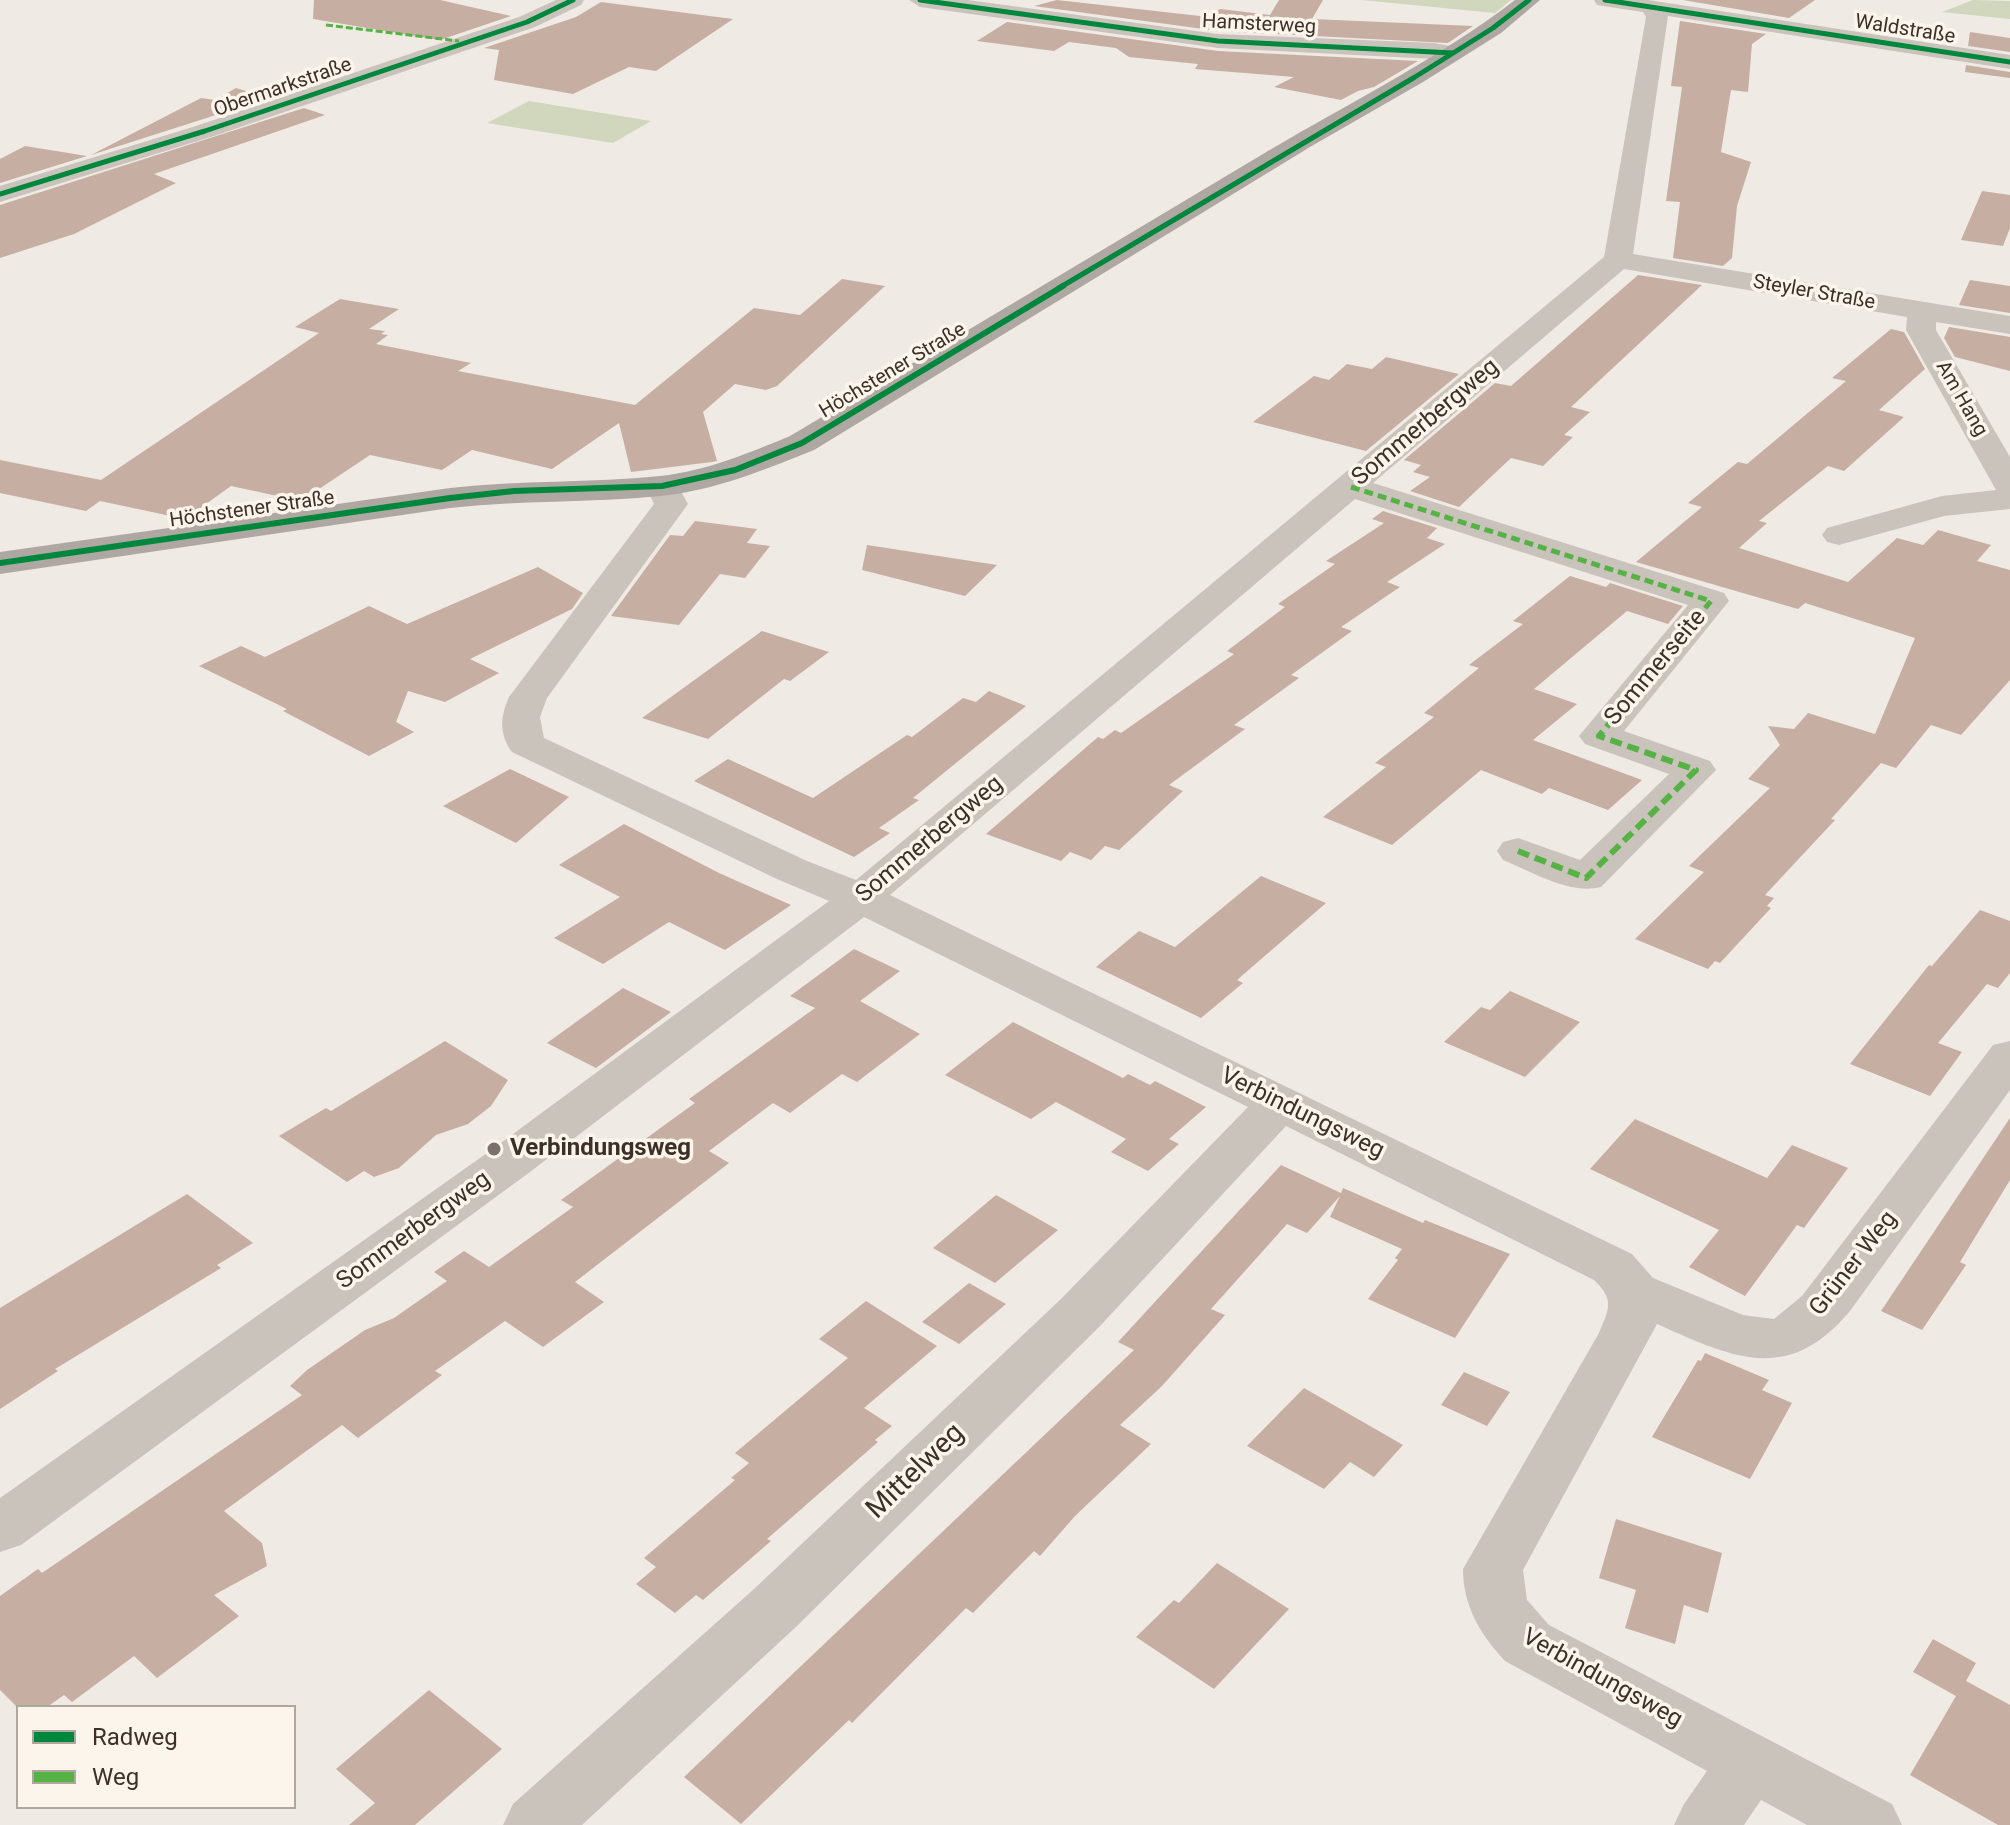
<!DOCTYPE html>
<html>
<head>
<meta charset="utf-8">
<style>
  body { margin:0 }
  #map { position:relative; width:2010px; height:1825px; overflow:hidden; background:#f0eae4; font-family:Roboto,sans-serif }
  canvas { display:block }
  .legend { position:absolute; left:16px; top:1705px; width:280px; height:104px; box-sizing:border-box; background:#fcf5ec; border:2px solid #afa69e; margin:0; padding:10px 14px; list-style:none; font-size:24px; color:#3c3029 }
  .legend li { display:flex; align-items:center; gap:16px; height:40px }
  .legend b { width:40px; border:2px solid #afa69e }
</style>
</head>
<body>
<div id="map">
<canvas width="2010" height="1825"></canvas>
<ul class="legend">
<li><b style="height:10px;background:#00873e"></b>Radweg</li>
<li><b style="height:10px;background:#57b246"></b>Weg</li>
</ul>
</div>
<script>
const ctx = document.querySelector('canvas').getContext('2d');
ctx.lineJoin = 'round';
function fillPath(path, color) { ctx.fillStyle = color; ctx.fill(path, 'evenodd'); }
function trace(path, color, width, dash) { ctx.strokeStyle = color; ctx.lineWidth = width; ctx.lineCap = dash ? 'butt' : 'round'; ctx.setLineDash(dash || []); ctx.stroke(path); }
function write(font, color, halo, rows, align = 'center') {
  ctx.font = font + ' Roboto,sans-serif'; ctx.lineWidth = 7; ctx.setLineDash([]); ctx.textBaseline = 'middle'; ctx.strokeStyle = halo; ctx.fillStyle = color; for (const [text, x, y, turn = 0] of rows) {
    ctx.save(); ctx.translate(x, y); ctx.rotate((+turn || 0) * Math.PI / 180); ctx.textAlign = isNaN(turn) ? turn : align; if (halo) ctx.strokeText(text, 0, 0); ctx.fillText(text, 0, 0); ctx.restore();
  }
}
fillPath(new Path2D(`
  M 1361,0 L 1511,0 L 1495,13 Z
  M 1973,0 L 2010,1 L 2010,19 L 1942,12 Z
  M 529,101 L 651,121 L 613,143 L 487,123 Z`), '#d1d7bc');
fillPath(new Path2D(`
  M 314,0 L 440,0 L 511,16 L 440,40 L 313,19 Z
  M 1057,0 L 1209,17 L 1220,9 L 1270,15 L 1279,0 L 1323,0 L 1312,19 L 1473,26 L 1448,43 L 1218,31 L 1034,6 Z
  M 1683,0 L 1815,0 L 1789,18 Z
  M 601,2 L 733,19 L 656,71 L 629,67 L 573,94 L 494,80 L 499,50 L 484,48 L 576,17 Z
  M 1680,21 L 1766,34 L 1752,44 L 1748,92 L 1731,90 L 1721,152 L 1751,162 L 1737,206 L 1732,258 L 1723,266 L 1673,258 L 1680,202 L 1666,201 L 1682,87 L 1671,86 Z
  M 1007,22 L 1218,51 L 1418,61 L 1374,87 L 1358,91 L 1341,100 L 1274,87 L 1294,77 L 1195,69 L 1198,64 L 1129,57 L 1116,48 L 1069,42 L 1054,51 L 977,41 Z
  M 1970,32 L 2010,38 L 2010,52 L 1968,46 Z
  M 1966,65 L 2010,72 L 2010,78 L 1965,72 Z
  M 236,88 L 269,98 L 91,155 L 201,98 L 215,100 Z
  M 304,108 L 325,115 L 154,174 L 176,183 L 74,234 L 0,258 L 0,205 Z
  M 25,146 L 87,156 L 0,183 L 0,159 Z
  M 1982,191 L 2010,195 L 2010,228 L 2003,246 L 1961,240 Z
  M 1638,275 L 1702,285 L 1571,407 L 1590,412 L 1564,435 L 1573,437 L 1543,466 L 1511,458 L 1459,507 L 1410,491 L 1430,477 L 1413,472 L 1421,465 L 1404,460 L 1495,383 L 1511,386 Z
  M 842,279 L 885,286 L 777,386 L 766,390 L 735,384 L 703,412 L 717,461 L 712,462 L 631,472 L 619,423 L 552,469 L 472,450 L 442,470 L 370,455 L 301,501 L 231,486 L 185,519 L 100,501 L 86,511 L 0,493 L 0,460 L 101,480 L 319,333 L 295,327 L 340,299 L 399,309 L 369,329 L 385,331 L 381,334 L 388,335 L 376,344 L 471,363 L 458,371 L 635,405 L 754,308 L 800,315 Z
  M 1970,280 L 2010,286 L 2010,313 L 1959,305 Z
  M 1949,327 L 2010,337 L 2010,371 L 1955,357 L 1944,338 Z
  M 1891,329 L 1904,332 L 1925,369 L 1879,410 L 1904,417 L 1844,471 L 1828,466 L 1759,521 L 1767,523 L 1739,548 L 1848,582 L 1897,538 L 1923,545 L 1938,530 L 1991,545 L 1977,561 L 2010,570 L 2010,680 L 1961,735 L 1931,725 L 1896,768 L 1881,763 L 1831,819 L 1835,820 L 1765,895 L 1774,898 L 1767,906 L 1771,908 L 1720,963 L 1715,961 L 1708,969 L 1635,939 L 1704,872 L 1689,866 L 1770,788 L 1748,779 L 1780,745 L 1768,726 L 1794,729 L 1808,713 L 1875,734 L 1915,638 L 1805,603 L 1798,609 L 1636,562 L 1702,507 L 1688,503 L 1738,462 L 1747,464 L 1846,381 L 1832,378 Z
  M 1386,357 L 1459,374 L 1366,451 L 1253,422 L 1314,376 L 1329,380 L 1347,364 L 1372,369 Z
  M 1383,511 L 1437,528 L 1427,538 L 1445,544 L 1387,582 L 1400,587 L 1341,627 L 1352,631 L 1291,675 L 1299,678 L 1234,725 L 1245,729 L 1169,785 L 1183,791 L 1119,850 L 1105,846 L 1091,860 L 1070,852 L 1061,861 L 986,834 L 1098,737 L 1103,739 L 1115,730 L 1121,733 L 1234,654 L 1227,651 L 1285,607 L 1278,604 L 1335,564 L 1326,561 L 1384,523 L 1372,519 Z
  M 695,521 L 757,529 L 747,543 L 770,546 L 745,578 L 720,574 L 679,625 L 611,616 L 670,535 L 683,536 Z
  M 867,545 L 997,565 L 965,596 L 862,570 Z
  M 538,567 L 583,593 L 572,609 L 470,659 L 499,673 L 445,702 L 408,691 L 396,722 L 414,732 L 369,756 L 283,711 L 287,709 L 199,666 L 241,646 L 265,657 L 369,606 L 407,624 Z
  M 1570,576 L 1606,587 L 1610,583 L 1683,606 L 1668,624 L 1627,611 L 1534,689 L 1577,704 L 1533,740 L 1642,780 L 1608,810 L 1549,788 L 1542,794 L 1481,770 L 1392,845 L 1323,817 L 1386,767 L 1375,763 L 1434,717 L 1424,713 L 1479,668 L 1469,665 L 1523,624 L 1513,621 Z
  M 762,631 L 829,652 L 790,681 L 784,679 L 708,739 L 642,718 Z
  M 989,691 L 1026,706 L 913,798 L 919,800 L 879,828 L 890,833 L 854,857 L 694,781 L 728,759 L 813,798 L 907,735 L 912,737 L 963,698 L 976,702 Z
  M 510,769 L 569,797 L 516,843 L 443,806 Z
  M 624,824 L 719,873 L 791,905 L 725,950 L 669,922 L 603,964 L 554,938 L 620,897 L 559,865 Z
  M 1261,876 L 1326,903 L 1237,980 L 1243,983 L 1201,1018 L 1096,967 L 1139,931 L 1175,947 Z
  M 1980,910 L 2010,921 L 2010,973 L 1998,988 L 1987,984 L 1938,1043 L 1962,1052 L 1930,1096 L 1850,1064 L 1929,965 L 1932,966 Z
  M 854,949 L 900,971 L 860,1001 L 920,1034 L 857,1082 L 842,1074 L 790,1113 L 773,1103 L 709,1151 L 729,1163 L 575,1282 L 604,1302 L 543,1347 L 505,1321 L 435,1371 L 442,1375 L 358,1438 L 342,1425 L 224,1511 L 262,1543 L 267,1566 L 214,1595 L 239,1616 L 157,1678 L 134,1656 L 72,1702 L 64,1695 L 47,1707 L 17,1707 L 0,1690 L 0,1596 L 38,1569 L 42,1573 L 302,1395 L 290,1386 L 307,1370 L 365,1330 L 394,1318 L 447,1281 L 434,1272 L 464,1251 L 489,1267 L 573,1207 L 561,1200 L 695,1103 L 689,1099 L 815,1008 L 790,996 Z
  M 623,988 L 671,1012 L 596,1068 L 547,1043 Z
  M 1510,991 L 1580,1022 L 1525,1077 L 1444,1042 L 1481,1007 L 1490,1010 Z
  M 1013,1022 L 1123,1078 L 1128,1074 L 1150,1085 L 1155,1081 L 1206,1107 L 1169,1139 L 1179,1144 L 1148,1171 L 1111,1152 L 1126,1139 L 1056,1102 L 1031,1119 L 945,1075 Z
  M 445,1041 L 508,1080 L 491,1106 L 468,1124 L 436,1135 L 399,1168 L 374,1177 L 364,1171 L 347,1182 L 279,1136 L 326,1108 L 331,1111 Z
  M 2010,1118 L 2010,1180 L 1960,1262 L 1966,1265 L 1922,1330 L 1881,1311 Z
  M 1635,1119 L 1767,1178 L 1792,1145 L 1848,1168 L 1804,1228 L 1797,1225 L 1745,1296 L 1689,1267 L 1719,1230 L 1590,1169 Z
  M 1281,1165 L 1341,1193 L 1343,1188 L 1423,1223 L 1425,1220 L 1510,1254 L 1455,1338 L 1368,1299 L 1398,1260 L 1395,1258 L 1402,1249 L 1330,1217 L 1340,1196 L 1307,1233 L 1287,1224 L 1211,1309 L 1225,1315 L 1162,1386 L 1120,1425 L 1151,1444 L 1075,1516 L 1040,1556 L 1034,1551 L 973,1613 L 966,1608 L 852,1723 L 849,1720 L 741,1824 L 684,1777 L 1134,1350 L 1118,1342 Z
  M 187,1194 L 253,1243 L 217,1265 L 221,1268 L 55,1369 L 58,1371 L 0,1409 L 0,1308 Z
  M 996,1195 L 1058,1230 L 995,1283 L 933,1248 Z
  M 969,1283 L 1006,1304 L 959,1344 L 922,1322 Z
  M 866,1301 L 937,1346 L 864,1408 L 892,1426 L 875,1440 L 878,1442 L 767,1539 L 771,1541 L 703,1600 L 696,1595 L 675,1613 L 636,1584 L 656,1567 L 644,1558 L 735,1480 L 731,1478 L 749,1463 L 735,1453 L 848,1358 L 819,1339 Z
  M 1705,1353 L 1769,1380 L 1762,1390 L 1792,1403 L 1750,1479 L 1652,1437 L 1698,1360 L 1701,1361 Z
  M 1464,1372 L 1510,1392 L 1487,1426 L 1441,1405 Z
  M 1304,1388 L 1403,1445 L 1374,1477 L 1350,1462 L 1324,1489 L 1247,1446 Z
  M 1616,1519 L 1722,1553 L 1708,1613 L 1684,1605 L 1675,1644 L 1625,1628 L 1636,1590 L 1599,1578 Z
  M 1217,1563 L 1289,1609 L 1214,1689 L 1136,1637 L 1174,1600 L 1179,1603 Z
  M 1933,1639 L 1976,1663 L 1966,1681 L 2010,1705 L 2010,1825 L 1998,1825 L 1910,1775 L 1956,1696 L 1913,1672 Z
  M 429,1690 L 502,1749 L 415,1825 L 349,1825 L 375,1803 L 336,1769 Z`), '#c6aea3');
fillPath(new Path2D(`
  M 556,0 L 584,0 L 581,5 L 535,27 L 214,136 L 0,202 L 0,186 L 196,126 L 519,17 Z
  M 909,0 L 968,0 L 1218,34 L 1434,43 L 1461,48 L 1465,53 L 1461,58 L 1453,60 L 1218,48 L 920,7 Z
  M 1594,0 L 1648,0 L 2010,55 L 2010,69 L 1668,16 L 1633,254 L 2010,316 L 2010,334 L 1936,322 L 1936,330 L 2010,457 L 2010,509 L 1944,516 L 1839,545 L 1827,542 L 1822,535 L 1827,528 L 1942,496 L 1996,490 L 1906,330 L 1907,317 L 1624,269 L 1373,483 L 1724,593 L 1729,601 L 1624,731 L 1710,761 L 1716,770 L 1601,887 C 1569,895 1533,872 1503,860 L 1497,851 L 1503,842 L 1518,838 L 1580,860 L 1669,774 L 1585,744 L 1579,736 L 1688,605 L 1355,499 L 890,895 L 1632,1254 L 1653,1278 L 1743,1315 L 1774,1319 L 1802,1296 L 1993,1045 L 2010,1041 L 2010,1090 L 1850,1311 C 1788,1385 1733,1358 1657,1324 L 1523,1570 L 1527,1600 L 1549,1625 L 1892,1804 L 1902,1825 L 1807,1825 L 1761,1800 L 1744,1825 L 1674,1825 L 1684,1804 L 1707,1771 L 1505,1661 C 1480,1634 1463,1606 1463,1569 L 1599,1333 C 1609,1309 1615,1300 1594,1280 L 1286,1126 L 1100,1326 L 798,1625 L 582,1825 L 503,1825 L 513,1804 L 754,1589 L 1062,1298 L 1248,1107 L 864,917 L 530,1172 L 21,1545 L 0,1552 L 0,1498 L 494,1148 L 829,901 L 777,879 L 512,752 C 499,734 500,717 509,697 L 654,504 L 645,486 L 650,479 L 662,476 L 674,479 L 688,504 L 547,698 L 540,717 L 544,738 L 807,861 L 856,880 L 1604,257 L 1646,17 L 1643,12 L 1597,5 Z`), '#cac3bc');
fillPath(new Path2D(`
  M 1515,0 L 1540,0 L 1501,33 L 1423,82 L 1310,147 L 814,450 C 764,470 713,491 660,496 C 590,503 520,500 450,508 L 0,574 L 0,552 L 450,488 C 520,480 591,483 660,476 C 706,471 749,453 790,436 C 950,341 1109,246 1268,151 C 1351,102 1438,59 1515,0 Z`), '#afa7a1');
trace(new Path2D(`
  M 326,25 L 459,41`), '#57b246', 3, [7, 3]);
trace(new Path2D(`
  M 1351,487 L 1711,601 L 1657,666`), '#57b246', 5, [9, 5]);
trace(new Path2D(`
  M 1518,851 L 1586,878 L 1696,770 L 1599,736 L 1658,664`), '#57b246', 6, [12, 6]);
trace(new Path2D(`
  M 920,0 L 1218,41 L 1453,53
  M 1605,0 L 2010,62
  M 0,194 L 205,131 L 527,22 L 573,0
  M 1059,288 L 1415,77 L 1493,28 L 1529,0`), '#00873e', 5);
trace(new Path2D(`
  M 0,563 L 450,498 L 514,491 L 662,486 L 735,470 L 802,443 L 1063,286`), '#00873e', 6);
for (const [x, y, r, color] of [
  [494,1149,8,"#7b716a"]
]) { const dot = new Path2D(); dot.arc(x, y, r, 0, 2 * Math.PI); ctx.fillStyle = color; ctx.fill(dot); trace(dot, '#fcf5ec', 3); }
write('20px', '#3c3029', '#fcf5ec', [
  ["Hamsterweg",1259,25,3],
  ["Waldstraße",1905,30,9],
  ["Obermarkstraße",283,88,-19],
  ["Steyler Straße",1814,293,10],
  ["Höchstener Straße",893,371,-31],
  ["Am Hang",1961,399,60],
  ["Höchstener Straße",252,510,-8]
]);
write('24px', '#3c3029', '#fcf5ec', [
  ["Sommerbergweg",1426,423,-40],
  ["Sommerseite",1656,668,-50],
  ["Sommerbergweg",930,840,-40],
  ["Verbindungsweg",1302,1114,26],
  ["Sommerbergweg",414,1231,-36],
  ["Grüner Weg",1854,1264,-52],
  ["Verbindungsweg",1602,1679,29]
]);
write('bold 24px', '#3c3029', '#fcf5ec', [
  ["Verbindungsweg",510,1149]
], 'left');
write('28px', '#3c3029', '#fcf5ec', [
  ["Mittelweg",916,1472,-44]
]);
</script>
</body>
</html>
